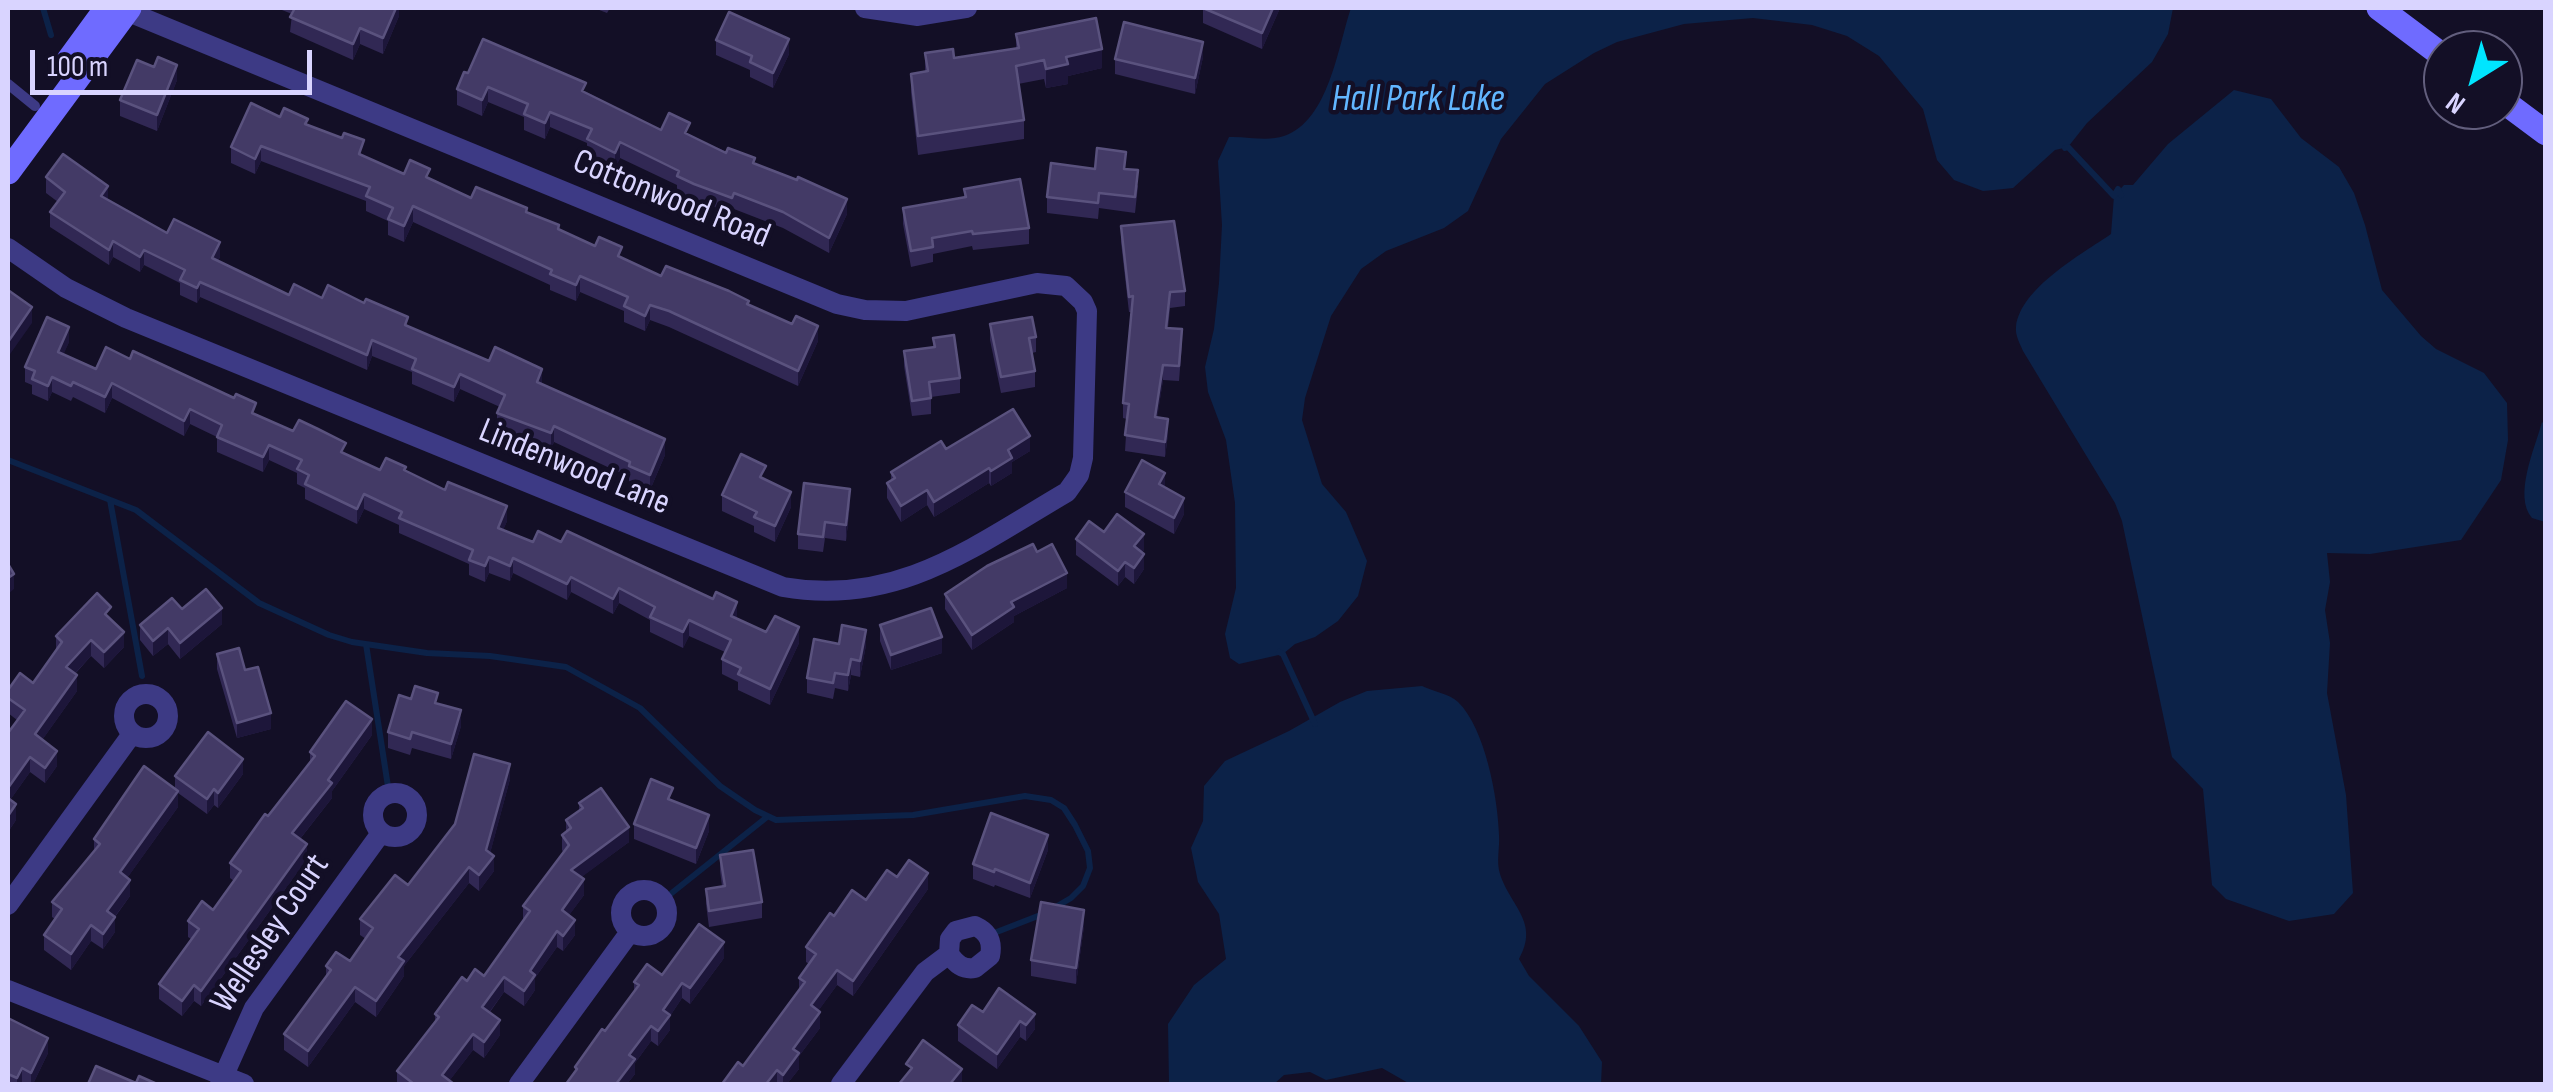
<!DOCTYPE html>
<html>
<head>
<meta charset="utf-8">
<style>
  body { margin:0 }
  #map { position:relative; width:2553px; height:1092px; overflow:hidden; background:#130f26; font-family:"Sofia Sans Condensed",sans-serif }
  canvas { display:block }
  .frame { position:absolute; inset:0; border:10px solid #d9d4ff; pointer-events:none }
  .north { position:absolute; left:2423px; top:30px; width:100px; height:100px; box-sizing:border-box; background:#130f26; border:2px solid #625e7d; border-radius:50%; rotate:217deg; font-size:28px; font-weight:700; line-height:40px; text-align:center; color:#d9d4ff }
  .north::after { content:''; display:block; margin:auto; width:35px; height:45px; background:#00e5ff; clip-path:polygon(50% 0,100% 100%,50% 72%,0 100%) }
  .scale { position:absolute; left:30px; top:50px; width:282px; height:45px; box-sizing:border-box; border:5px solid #d9d4ff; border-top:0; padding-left:12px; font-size:30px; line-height:35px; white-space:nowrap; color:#d9d4ff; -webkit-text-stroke:8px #130f26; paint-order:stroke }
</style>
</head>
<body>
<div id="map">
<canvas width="2553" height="1092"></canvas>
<div class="frame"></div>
<div class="north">N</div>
<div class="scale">100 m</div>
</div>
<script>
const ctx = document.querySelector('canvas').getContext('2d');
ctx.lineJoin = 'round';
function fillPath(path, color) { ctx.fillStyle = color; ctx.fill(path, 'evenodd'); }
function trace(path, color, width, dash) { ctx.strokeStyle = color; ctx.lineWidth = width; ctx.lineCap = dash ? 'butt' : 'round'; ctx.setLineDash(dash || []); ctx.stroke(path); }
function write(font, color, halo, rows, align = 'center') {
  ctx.font = font + ' "Sofia Sans Condensed",sans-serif'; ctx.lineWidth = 9; ctx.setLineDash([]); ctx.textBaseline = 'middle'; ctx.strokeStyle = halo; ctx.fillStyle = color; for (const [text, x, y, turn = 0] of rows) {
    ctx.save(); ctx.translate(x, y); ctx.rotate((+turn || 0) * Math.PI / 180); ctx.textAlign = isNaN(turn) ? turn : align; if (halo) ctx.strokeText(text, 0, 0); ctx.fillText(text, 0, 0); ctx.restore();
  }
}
fillPath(new Path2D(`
  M 1351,8 L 2173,8 L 2168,34 L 2152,62 L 2087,123 L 2068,147 L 2055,150 L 2013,188 L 1994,190 L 1983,191 L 1954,180 L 1937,160 L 1923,109 L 1879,56 L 1847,36 L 1812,25 L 1753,18 L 1684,24 L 1617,42 L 1594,53 L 1545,84 L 1501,139 L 1468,211 L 1444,228 L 1386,251 L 1361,269 L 1331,316 L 1305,398 L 1302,420 L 1322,484 L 1346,512 L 1367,561 L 1358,596 L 1338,621 L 1315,637 L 1295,644 L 1283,654 L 1239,664 L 1230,658 L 1225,634 L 1236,588 L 1235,503 L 1226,440 L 1208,392 L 1205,367 L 1214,329 L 1219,283 L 1222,225 L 1218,161 L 1229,137 C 1247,136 1267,142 1284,136 C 1329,121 1338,46 1351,8 Z
  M 2234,90 L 2271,99 L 2301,138 L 2339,167 L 2354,193 L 2365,225 L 2382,290 L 2421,336 L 2436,349 L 2484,373 L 2507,403 L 2508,440 L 2501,480 L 2461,540 L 2370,554 L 2327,553 L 2330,582 L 2325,610 L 2330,643 L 2327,693 L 2346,795 L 2353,893 L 2334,914 L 2289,921 L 2226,899 L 2212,885 L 2203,789 L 2172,757 L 2122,521 L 2115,503 L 2023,351 C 2020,344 2015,335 2016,327 C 2020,288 2082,254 2111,234 L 2114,196 L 2124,185 L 2133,185 L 2168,144 Z
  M 2542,422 L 2546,426 L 2545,522 L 2532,518 C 2513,496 2535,448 2542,422 Z
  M 1422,686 C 1432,691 1450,694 1458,702 C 1485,728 1498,798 1499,835 C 1500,847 1496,862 1500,874 C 1510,906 1540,922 1519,959 L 1529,976 L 1579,1026 L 1602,1062 L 1601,1084 L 1410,1084 L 1382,1068 L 1326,1080 L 1310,1072 L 1284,1075 L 1274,1084 L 1169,1084 L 1168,1024 L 1194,985 L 1226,959 L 1219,914 L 1198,882 L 1191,848 L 1203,821 L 1204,786 L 1225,761 L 1289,731 L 1340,702 L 1367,691 Z`), '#0c2248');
trace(new Path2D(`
  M 43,8 L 51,35
  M 2065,148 L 2068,147 L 2114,196 L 2118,189 L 2121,195
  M 8,460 L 136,510 L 259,603 L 329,635 L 352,642 L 427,653 L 490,656 L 566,667 L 640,708 L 720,786 L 755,810 L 776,820 L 913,815 L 1025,796 L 1051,800 L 1064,808 L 1075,825 L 1088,851 L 1090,868 L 1083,886 L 1071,898 L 1054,908
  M 110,500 L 142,676
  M 366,644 L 389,793
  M 1279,652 L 1283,654 L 1315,724
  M 663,900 L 767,817
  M 989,935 L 1043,914`), '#0c2248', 6);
trace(new Path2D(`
  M 8,84 L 35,106`), '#3d3a85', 10);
trace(new Path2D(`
  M 865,8 L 918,16 L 967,8
  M 8,248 L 66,288 L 126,318 L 783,587 C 897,607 973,547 1067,492 L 1079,475 L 1083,458 L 1087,311 L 1083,302 L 1066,286 L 1037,283 L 906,311 L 865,310 L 837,304 L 119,8
  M124 716a22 22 0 1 1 44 0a22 22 0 1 1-44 0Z
  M373 815a22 22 0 1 1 44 0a22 22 0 1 1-44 0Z
  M621 913a23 23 0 1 1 46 0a23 23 0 1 1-46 0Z
  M 8,905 L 132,734
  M 8,990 L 244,1084
  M 220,1084 L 254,1008 L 381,833
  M 519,1084 L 630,932
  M 841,1084 L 925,972 L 949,954 L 950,939 L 956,931 L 975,926 C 988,932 993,941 990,956 L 975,968 C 963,970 956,964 949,954`), '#3d3a85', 20);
trace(new Path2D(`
  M 2379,8 L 2443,56
  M 69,60 L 107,8
  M 2503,101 L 2546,133
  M 8,172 L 129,8`), '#6f6bff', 25);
fillPath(new Path2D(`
  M 277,8 L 399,8 L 399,16 L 383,54 L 360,44 L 353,60 L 290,32 L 292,14 Z
  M 594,8 L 610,8 L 607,13 Z
  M 1203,8 L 1280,8 L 1262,49 L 1203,23 Z
  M 1016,34 L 1102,68 L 1068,76 L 1068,84 L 1046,88 L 1044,79 L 1018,84 L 1024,120 L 1024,139 L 918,155 L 911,93 L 911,74 L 925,72 L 925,53 L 954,58 L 1016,49 Z
  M 716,40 L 789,54 L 773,88 L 750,77 L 750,70 L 716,55 Z
  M 1203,57 L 1195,94 L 1115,74 L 1115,59 Z
  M 468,73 L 586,92 L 661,130 L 690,136 L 755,164 L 847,214 L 829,253 L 783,228 L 734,209 L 732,214 L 694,199 L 677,191 L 677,185 L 620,158 L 615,168 L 587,155 L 587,143 L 550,127 L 545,139 L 524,130 L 524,117 L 488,102 L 482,116 L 457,105 L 457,89 Z
  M 177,80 L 157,131 L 120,116 L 120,100 Z
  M 280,117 L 308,125 L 364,156 L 404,174 L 430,178 L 471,198 L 527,212 L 559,230 L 661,276 L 749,305 L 818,341 L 798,386 L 669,327 L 650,320 L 645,331 L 624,322 L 624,311 L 580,292 L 576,301 L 550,290 L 550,285 L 413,222 L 404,242 L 388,235 L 388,221 L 366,211 L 366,201 L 261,161 L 255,174 L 231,163 L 231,147 Z
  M 1095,169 L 1126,169 L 1138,186 L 1135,213 L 1099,208 L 1098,219 L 1047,213 L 1047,197 Z
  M 46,177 L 108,200 L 167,233 L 220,257 L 218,261 L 289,295 L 322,298 L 408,326 L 542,384 L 665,455 L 650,490 L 629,481 L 629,477 L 554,442 L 551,448 L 497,428 L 497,413 L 500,407 L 460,389 L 454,402 L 412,384 L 412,372 L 372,356 L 367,370 L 200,297 L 197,303 L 180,295 L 180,283 L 144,265 L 140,272 L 113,257 L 109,265 L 50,227 L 50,212 L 58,202 L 46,193 Z
  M 964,189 L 1029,228 L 1029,244 L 973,250 L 972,246 L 933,254 L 933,262 L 911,267 L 903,224 L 903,208 L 964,197 Z
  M 1121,226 L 1185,291 L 1185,306 L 1170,308 L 1168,328 L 1182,344 L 1179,381 L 1163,380 L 1157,417 L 1168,434 L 1165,457 L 1125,451 L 1127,419 L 1123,418 L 1123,403 L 1132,312 L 1129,312 L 1121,242 Z
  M 990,324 L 1036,337 L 1036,352 L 1032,353 L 1035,371 L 1035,387 L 1001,393 L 990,340 Z
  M 933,338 L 960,378 L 960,393 L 931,397 L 931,414 L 912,416 L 904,366 L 904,351 L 933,347 Z
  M 69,342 L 63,354 L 96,369 L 256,415 L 380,470 L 406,471 L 507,521 L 503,530 L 533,542 L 561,542 L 737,617 L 737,618 L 766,632 L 799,643 L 770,705 L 738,690 L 738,682 L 722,674 L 722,659 L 725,652 L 689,636 L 683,648 L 650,632 L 650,620 L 619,603 L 613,614 L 571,592 L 567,600 L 513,573 L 510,581 L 489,573 L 485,582 L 469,575 L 469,564 L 399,533 L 399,525 L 364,509 L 357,524 L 305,499 L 305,488 L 297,484 L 297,473 L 269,460 L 263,472 L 217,452 L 217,437 L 190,424 L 184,436 L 112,398 L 105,413 L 73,397 L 71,401 L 52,392 L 48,401 L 32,394 L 32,385 L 25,382 L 25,367 Z
  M 946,449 L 1030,451 L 1012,462 L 1012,473 L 991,486 L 989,483 L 934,517 L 927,505 L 901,522 L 887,498 L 887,483 L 891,480 L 891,472 Z
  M 766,480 L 791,507 L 775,542 L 754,532 L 754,526 L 722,511 L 722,495 Z
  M 1125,492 L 1184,514 L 1174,534 L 1125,507 Z
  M 850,504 L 846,541 L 825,538 L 823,552 L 798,549 L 798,534 Z
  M 1104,532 L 1144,550 L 1142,552 L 1144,569 L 1134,584 L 1125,577 L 1118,586 L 1076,555 L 1076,539 Z
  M 1037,552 L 1067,588 L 1014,616 L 1014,622 L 972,650 L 945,609 L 945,594 Z
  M 182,609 L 222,624 L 180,659 L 168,644 L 153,656 L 140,640 L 140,625 Z
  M 111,620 L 124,647 L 104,668 L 91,656 L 75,674 L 77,691 L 42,740 L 57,766 L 45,783 L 30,772 L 10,800 L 16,820 L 8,832 L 8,733 L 17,720 L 8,713 L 8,690 L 33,683 L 56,651 L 56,636 Z
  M 880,625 L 942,653 L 891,670 L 880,641 Z
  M 839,644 L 866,645 L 860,677 L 851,675 L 848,691 L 835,688 L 833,699 L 807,693 L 807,678 Z
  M 217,654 L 245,670 L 271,729 L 237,738 L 217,669 Z
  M 411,699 L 438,704 L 461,726 L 451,759 L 412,748 L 410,755 L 388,748 L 388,732 Z
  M 372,735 L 332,791 L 332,798 L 300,839 L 307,859 L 201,1006 L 194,1001 L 182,1016 L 159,999 L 159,984 L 191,939 L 188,937 L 188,921 L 213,910 L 234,881 L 230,878 L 230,863 L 310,763 L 310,752 Z
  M 243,774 L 218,808 L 214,805 L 207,814 L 178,793 L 178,807 L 127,878 L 130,896 L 115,917 L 115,932 L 103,949 L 91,941 L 71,970 L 44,950 L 44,935 L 55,919 L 52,917 L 52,902 L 94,851 L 94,839 L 175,789 L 175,776 Z
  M 510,779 L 490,853 L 494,871 L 479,891 L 469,883 L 404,966 L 404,976 L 376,1017 L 355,1002 L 308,1067 L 284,1050 L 284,1034 L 326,976 L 326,966 L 350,961 L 366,939 L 360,935 L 360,919 L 408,885 Z
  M 673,801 L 709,831 L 696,864 L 634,839 L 634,824 Z
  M 579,803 L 629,842 L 581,877 L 584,895 L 569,915 L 575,935 L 563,951 L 557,947 L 535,978 L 535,990 L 524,1006 L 504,992 L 490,1012 L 500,1035 L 484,1058 L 473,1050 L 449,1081 L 454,1084 L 397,1084 L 397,1071 L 435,1022 L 435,1014 L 467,981 L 484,976 L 523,921 L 523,906 L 563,852 L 562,850 L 562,835 L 566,832 L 566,820 L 579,810 Z
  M 1048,850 L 1030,898 L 995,885 L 994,887 L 973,879 L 973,864 Z
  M 720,855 L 762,902 L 762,918 L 709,927 L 706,904 L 706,889 L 722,886 L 720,871 Z
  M 897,877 L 928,889 L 853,996 L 837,985 L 818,1011 L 820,1028 L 799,1056 L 799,1069 L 787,1084 L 722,1084 L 743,1066 L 799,990 L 799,978 L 809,964 L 806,962 L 806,947 L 834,916 L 866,900 Z
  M 1084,926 L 1076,984 L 1031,976 L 1031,960 Z
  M 724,958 L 690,1004 L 682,998 L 670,1016 L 670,1030 L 658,1046 L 651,1041 L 635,1063 L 635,1074 L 627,1084 L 566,1084 L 575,1073 L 575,1067 L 605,1031 L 634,991 L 634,982 Z
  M 999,988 L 1035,1029 L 1026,1041 L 1020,1037 L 997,1069 L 958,1041 L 958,1025 L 983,1012 Z
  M 8,1018 L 48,1053 L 33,1084 L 8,1084 Z`), '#312854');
fillPath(new Path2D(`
  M 396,8 L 399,8 L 399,16 L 383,54 L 383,38 Z
  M 1273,8 L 1280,8 L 1262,49 L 1262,33 Z
  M 360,28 L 360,44 L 353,60 L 353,44 Z
  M 789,39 L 789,54 L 773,88 L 773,73 Z
  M 1203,42 L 1203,57 L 1195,94 L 1195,78 Z
  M 1102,49 L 1102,68 L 1068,76 L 1068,84 L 1046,88 L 1046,69 L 1066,57 Z
  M 177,65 L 177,80 L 157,131 L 157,115 Z
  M 488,87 L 488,102 L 482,116 L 482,100 Z
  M 550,112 L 550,127 L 545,139 L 545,123 Z
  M 620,142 L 620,158 L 615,168 L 615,153 Z
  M 261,146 L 261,161 L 255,174 L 255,159 Z
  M 108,186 L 108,201 L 101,196 Z
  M 847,199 L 847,214 L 829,253 L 829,238 Z
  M 413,206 L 413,222 L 404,242 L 404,226 Z
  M 113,241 L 113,257 L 109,265 L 109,250 Z
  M 220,242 L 220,257 L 212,274 L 212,258 Z
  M 144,250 L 144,265 L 140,272 L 140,257 Z
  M 580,276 L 580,292 L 576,301 L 576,285 Z
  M 200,282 L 200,297 L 197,303 L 197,288 Z
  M 650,305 L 650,320 L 645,331 L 645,316 Z
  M 32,307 L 32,323 L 8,357 L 8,342 Z
  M 818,326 L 818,341 L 798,386 L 798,371 Z
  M 69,327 L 69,342 L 58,367 L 58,352 Z
  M 372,340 L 372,356 L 367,370 L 367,355 Z
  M 1163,365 L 1163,380 L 1155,433 L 1155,417 Z
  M 542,369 L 542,384 L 537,382 Z
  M 460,374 L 460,389 L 454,402 L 454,387 Z
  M 52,377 L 52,392 L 48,401 L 48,386 Z
  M 112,383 L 112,398 L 105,413 L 105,397 Z
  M 190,409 L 190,424 L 184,436 L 184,421 Z
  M 1168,419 L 1168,434 L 1165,457 L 1165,442 Z
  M 554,426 L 554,442 L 551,448 L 551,433 Z
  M 1030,436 L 1030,451 L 1012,462 L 1012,473 L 991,486 L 991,471 L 1008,450 Z
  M 665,439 L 665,455 L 650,490 L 650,475 Z
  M 269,445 L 269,460 L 263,472 L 263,457 Z
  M 989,468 L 989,483 L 934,517 L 934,502 Z
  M 1165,473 L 1165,488 L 1159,484 Z
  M 850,489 L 850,504 L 846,541 L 846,525 Z
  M 927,490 L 927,505 L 901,522 L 901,506 Z
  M 791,492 L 791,507 L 775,542 L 775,526 Z
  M 364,494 L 364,509 L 357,524 L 357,509 Z
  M 1184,498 L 1184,514 L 1174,534 L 1174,518 Z
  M 507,506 L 507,521 L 498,543 L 498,528 Z
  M 1144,534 L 1144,550 L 1134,562 L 1134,546 Z
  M 1144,554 L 1144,569 L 1134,584 L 1134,568 Z
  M 489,557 L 489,573 L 485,582 L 485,566 Z
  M 513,558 L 513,573 L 510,581 L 510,566 Z
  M 1125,562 L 1125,577 L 1118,586 L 1118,571 Z
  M 1067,573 L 1067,588 L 1014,616 L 1014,622 L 972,650 L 972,635 L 1011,602 Z
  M 14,574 L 14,589 L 8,594 L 8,578 Z
  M 571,577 L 571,592 L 567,600 L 567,584 Z
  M 619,588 L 619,603 L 613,614 L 613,599 Z
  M 737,602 L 737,617 L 731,631 L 731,616 Z
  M 222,608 L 222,624 L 180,659 L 180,643 Z
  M 689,620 L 689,636 L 683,648 L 683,632 Z
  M 799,627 L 799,643 L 770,705 L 770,689 Z
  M 168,628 L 168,644 L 153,656 L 153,641 Z
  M 866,630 L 866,645 L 860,677 L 860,661 Z
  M 124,632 L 124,647 L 104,668 L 104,652 Z
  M 942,637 L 942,653 L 891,670 L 891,655 Z
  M 91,640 L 91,656 L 66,683 L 66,667 Z
  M 851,659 L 851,675 L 848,691 L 848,675 Z
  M 77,675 L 77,691 L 35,750 L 35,734 Z
  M 461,710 L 461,726 L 451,759 L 451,744 Z
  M 271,713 L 271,729 L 237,738 L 237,723 Z
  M 372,719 L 372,735 L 332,791 L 332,798 L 292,849 L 292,833 Z
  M 57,751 L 57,766 L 45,783 L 45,768 Z
  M 30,757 L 30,772 L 8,803 L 8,788 Z
  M 243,759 L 243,774 L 218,808 L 218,793 Z
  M 510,764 L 510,779 L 487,865 L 494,856 L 494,871 L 479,891 L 479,875 Z
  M 214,789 L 214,805 L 207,814 L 207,799 Z
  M 178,791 L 178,807 L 120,888 L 120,872 Z
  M 16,804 L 16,820 L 8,832 L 8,816 Z
  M 709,815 L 709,831 L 696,864 L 696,848 Z
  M 629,827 L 629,842 L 571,885 L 571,870 Z
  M 1048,835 L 1048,850 L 1030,898 L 1030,883 Z
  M 307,844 L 307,859 L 201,1006 L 201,991 Z
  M 469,867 L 469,883 L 404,966 L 404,976 L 376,1017 L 376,1001 L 398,957 Z
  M 928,873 L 928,889 L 853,996 L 853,981 Z
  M 584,879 L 584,895 L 562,925 L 562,910 Z
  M 130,880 L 130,896 L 107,927 L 107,911 Z
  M 1084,910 L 1084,926 L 1076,984 L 1076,968 Z
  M 115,917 L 115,932 L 103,949 L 103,934 Z
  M 575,920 L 575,935 L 563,951 L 563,936 Z
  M 91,925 L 91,941 L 71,970 L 71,954 Z
  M 557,931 L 557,947 L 535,978 L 535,990 L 524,1006 L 524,991 L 530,971 Z
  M 724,942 L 724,958 L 690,1004 L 690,988 Z
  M 837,970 L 837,985 L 811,1021 L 811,1005 Z
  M 504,977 L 504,992 L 482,1022 L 482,1007 Z
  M 682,983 L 682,998 L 670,1016 L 670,1030 L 658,1046 L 658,1031 L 663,1010 Z
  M 194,985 L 194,1001 L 182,1016 L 182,1001 Z
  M 355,987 L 355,1002 L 308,1067 L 308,1051 Z
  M 820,1012 L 820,1028 L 799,1056 L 799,1069 L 787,1084 L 783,1084 L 783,1075 L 793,1049 Z
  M 1035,1014 L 1035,1029 L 1026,1041 L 1026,1025 Z
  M 500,1020 L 500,1035 L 484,1058 L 484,1042 Z
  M 1020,1021 L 1020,1037 L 997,1069 L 997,1054 Z
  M 651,1026 L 651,1041 L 635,1063 L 635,1074 L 627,1084 L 616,1084 L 629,1055 Z
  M 473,1034 L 473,1050 L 447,1084 L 442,1075 Z
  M 48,1038 L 48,1053 L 33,1084 L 31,1084 L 31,1073 Z
  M 22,1068 L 22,1084 L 17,1084 L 17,1078 Z
  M 962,1069 L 962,1084 L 950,1084 Z
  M 777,1070 L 777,1084 L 766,1084 Z`), '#1d163a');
const building = new Path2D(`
  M 295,8 L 396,8 L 383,38 L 360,28 L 353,44 L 290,17 Z
  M 1203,8 L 1273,8 L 1262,33 Z
  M 729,12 L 789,39 L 773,73 L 750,62 L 752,56 L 716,40 Z
  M 1096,18 L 1102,49 L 1066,57 L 1068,64 L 1046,69 L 1044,60 L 1016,66 L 1024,120 L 918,136 L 911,74 L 928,71 L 925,53 L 953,49 L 954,58 L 1019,48 L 1016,34 Z
  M 1124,22 L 1203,42 L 1195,78 L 1115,59 Z
  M 483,39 L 586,83 L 582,91 L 661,130 L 669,113 L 690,123 L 685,133 L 726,153 L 728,148 L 755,158 L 753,163 L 797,180 L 798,177 L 847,199 L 829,238 L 783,212 L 734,193 L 732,198 L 694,184 L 677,176 L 679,171 L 620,142 L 615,153 L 587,139 L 592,129 L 550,112 L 545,123 L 524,114 L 528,104 L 488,87 L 482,100 L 457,89 L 464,72 L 468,73 Z
  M 158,57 L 177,65 L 157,115 L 120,100 L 137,60 L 154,67 Z
  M 251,103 L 280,117 L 284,108 L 308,119 L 305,124 L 342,138 L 344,133 L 364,140 L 359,154 L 404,174 L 410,160 L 430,169 L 426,177 L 471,198 L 476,187 L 527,208 L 526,212 L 559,225 L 558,229 L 595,246 L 599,237 L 622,247 L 618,256 L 661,276 L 666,266 L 729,291 L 749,301 L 747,304 L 792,324 L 796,316 L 818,326 L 798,371 L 669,311 L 650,305 L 645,316 L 624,306 L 628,297 L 580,276 L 576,285 L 550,274 L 552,270 L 413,206 L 404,226 L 388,219 L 393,208 L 366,196 L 370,187 L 261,146 L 255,159 L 231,147 Z
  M 1097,148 L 1126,152 L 1124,169 L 1138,170 L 1135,197 L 1099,193 L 1098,203 L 1047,197 L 1051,163 L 1095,169 Z
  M 63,154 L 108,186 L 101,196 L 167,233 L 174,219 L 220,242 L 212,258 L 289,295 L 294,284 L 322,298 L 328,285 L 364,303 L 366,299 L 408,317 L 405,325 L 489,361 L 495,347 L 542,369 L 537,382 L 665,439 L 650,475 L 629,466 L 630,462 L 554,426 L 551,433 L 497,413 L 505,395 L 460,374 L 454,387 L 412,369 L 416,359 L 372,340 L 367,355 L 200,282 L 197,288 L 180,280 L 185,270 L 144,250 L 140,257 L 113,241 L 109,250 L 50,212 L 65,192 L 46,177 Z
  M 1020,179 L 1029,228 L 973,234 L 972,231 L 932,238 L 933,247 L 911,251 L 903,208 L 966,197 L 964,189 Z
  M 1174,221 L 1185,291 L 1170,292 L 1166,328 L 1182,329 L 1179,366 L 1163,365 L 1155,417 L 1168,419 L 1165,442 L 1125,435 L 1129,404 L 1123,403 L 1133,296 L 1129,297 L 1121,226 Z
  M 8,290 L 32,307 L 8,342 Z
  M 47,317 L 69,327 L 58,352 L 96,369 L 106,347 L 130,359 L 133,351 L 234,398 L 236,394 L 256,403 L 252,413 L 293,431 L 299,420 L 318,429 L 346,443 L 341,452 L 380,470 L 386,458 L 406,467 L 404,470 L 445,490 L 448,482 L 507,506 L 498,528 L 533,542 L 538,531 L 561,542 L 567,531 L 713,599 L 716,592 L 737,602 L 731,616 L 766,632 L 775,616 L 799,627 L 770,689 L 738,674 L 741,668 L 722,659 L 731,640 L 689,620 L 683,632 L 650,617 L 655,607 L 619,588 L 613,599 L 571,577 L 567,584 L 513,558 L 510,566 L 489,557 L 485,566 L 469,560 L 473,550 L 399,518 L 402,512 L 364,494 L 357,509 L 305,484 L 309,475 L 297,469 L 302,460 L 269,445 L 263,457 L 217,437 L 222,425 L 190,409 L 184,421 L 112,383 L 105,397 L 73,382 L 71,386 L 52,377 L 48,386 L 32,379 L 35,371 L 25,367 Z
  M 1032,317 L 1036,337 L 1029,338 L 1035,371 L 1001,377 L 990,324 Z
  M 954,335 L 960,378 L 929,382 L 931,398 L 912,401 L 904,351 L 935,347 L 933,338 Z
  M 1013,409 L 1030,436 L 1008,450 L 1012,458 L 991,471 L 989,468 L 934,502 L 927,490 L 901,506 L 887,483 L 895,478 L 891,472 L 941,441 L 946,449 Z
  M 741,454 L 766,466 L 760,477 L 791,492 L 775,526 L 754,517 L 757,512 L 722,495 Z
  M 1142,460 L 1165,473 L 1159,484 L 1184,498 L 1174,518 L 1125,492 Z
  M 804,483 L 850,489 L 846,525 L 825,522 L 823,537 L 798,534 Z
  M 1117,514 L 1144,534 L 1134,546 L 1144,554 L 1134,568 L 1125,562 L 1118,571 L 1076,539 L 1089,521 L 1104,532 Z
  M 1033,544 L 1037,552 L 1052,544 L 1067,573 L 1011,602 L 1014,607 L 972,635 L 945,594 L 987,566 Z
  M 8,564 L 14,574 L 8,578 Z
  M 206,589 L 222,608 L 180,643 L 168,628 L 153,641 L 140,625 L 172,598 L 182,609 Z
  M 97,593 L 111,607 L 105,614 L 124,632 L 104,652 L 91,640 L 66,667 L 77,675 L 35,734 L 57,751 L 45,768 L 30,757 L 8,788 L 8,733 L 25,710 L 8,698 L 8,690 L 20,673 L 33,683 L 62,642 L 56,636 Z
  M 931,608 L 942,637 L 891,655 L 880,625 Z
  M 842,625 L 866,630 L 860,661 L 851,659 L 848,675 L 835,673 L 833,683 L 807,678 L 814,639 L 839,644 Z
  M 239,648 L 245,670 L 258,667 L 271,713 L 237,723 L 217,654 Z
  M 415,686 L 438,693 L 435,703 L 461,710 L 451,744 L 412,732 L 410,739 L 388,732 L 399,695 L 411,699 Z
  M 346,701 L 372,719 L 328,780 L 332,783 L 292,833 L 307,844 L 201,991 L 194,985 L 182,1001 L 159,984 L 199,929 L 188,921 L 202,901 L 213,910 L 241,871 L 230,863 L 265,814 L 268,816 L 315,756 L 310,752 Z
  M 208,732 L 243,759 L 218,793 L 214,789 L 207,799 L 175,776 Z
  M 474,754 L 510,764 L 486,850 L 494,856 L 479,875 L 469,867 L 398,957 L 404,961 L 376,1001 L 355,987 L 308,1051 L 284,1034 L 331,970 L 326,966 L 336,952 L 350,961 L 373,928 L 360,919 L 395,875 L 408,885 L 455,824 Z
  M 144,766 L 178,791 L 120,872 L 130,880 L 107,911 L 115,917 L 103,934 L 91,925 L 71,954 L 44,935 L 62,909 L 52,902 L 100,844 L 94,839 Z
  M 651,779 L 673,788 L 668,799 L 709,815 L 696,848 L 634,824 Z
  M 601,788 L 629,827 L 571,870 L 584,879 L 562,910 L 575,920 L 563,936 L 557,931 L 530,971 L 535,975 L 524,991 L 504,977 L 482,1007 L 500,1020 L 484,1042 L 473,1034 L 442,1075 L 454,1084 L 414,1084 L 397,1071 L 439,1017 L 435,1014 L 462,977 L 467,981 L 475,969 L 484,976 L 530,911 L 523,906 L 569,845 L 562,835 L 571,828 L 566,820 L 583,808 L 579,803 Z
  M 8,798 L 16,804 L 8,816 Z
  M 991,813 L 1048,835 L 1030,883 L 995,869 L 994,872 L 973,864 Z
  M 753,850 L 762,902 L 709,911 L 706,889 L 725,886 L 720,855 Z
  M 909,860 L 928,873 L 853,981 L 837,970 L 811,1005 L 820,1012 L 793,1049 L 799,1053 L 783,1075 L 777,1070 L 766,1084 L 722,1084 L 738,1062 L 743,1066 L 805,982 L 799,978 L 816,954 L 806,947 L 830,913 L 834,916 L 852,890 L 866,900 L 887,870 L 897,877 Z
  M 1041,902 L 1084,910 L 1076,968 L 1031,960 Z
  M 699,924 L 724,942 L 690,988 L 682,983 L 663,1010 L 670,1015 L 658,1031 L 651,1026 L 629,1055 L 635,1059 L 616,1084 L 566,1084 L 577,1069 L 575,1067 L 602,1029 L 605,1031 L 639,985 L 634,982 L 647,964 L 662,975 Z
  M 999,988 L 1035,1014 L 1026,1025 L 1020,1021 L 997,1054 L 958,1025 L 972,1005 L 983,1012 Z
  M 8,1018 L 48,1038 L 31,1073 L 22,1068 L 17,1078 L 8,1074 Z
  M 923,1040 L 962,1069 L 950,1084 L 899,1084 L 912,1068 L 906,1064 Z
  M 96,1066 L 136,1083 L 139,1076 L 157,1084 L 88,1084 Z`);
fillPath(building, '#433a66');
trace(building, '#5a527e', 2.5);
write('35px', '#d9d4ff', '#130f26', [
  ["Cottonwood Road",671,200,22],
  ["Lindenwood Lane",574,468,22],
  ["Wellesley Court",271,934,-56]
]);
write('italic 38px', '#62b6ff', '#130f26', [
  ["Hall Park Lake",1418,100]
]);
</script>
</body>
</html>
